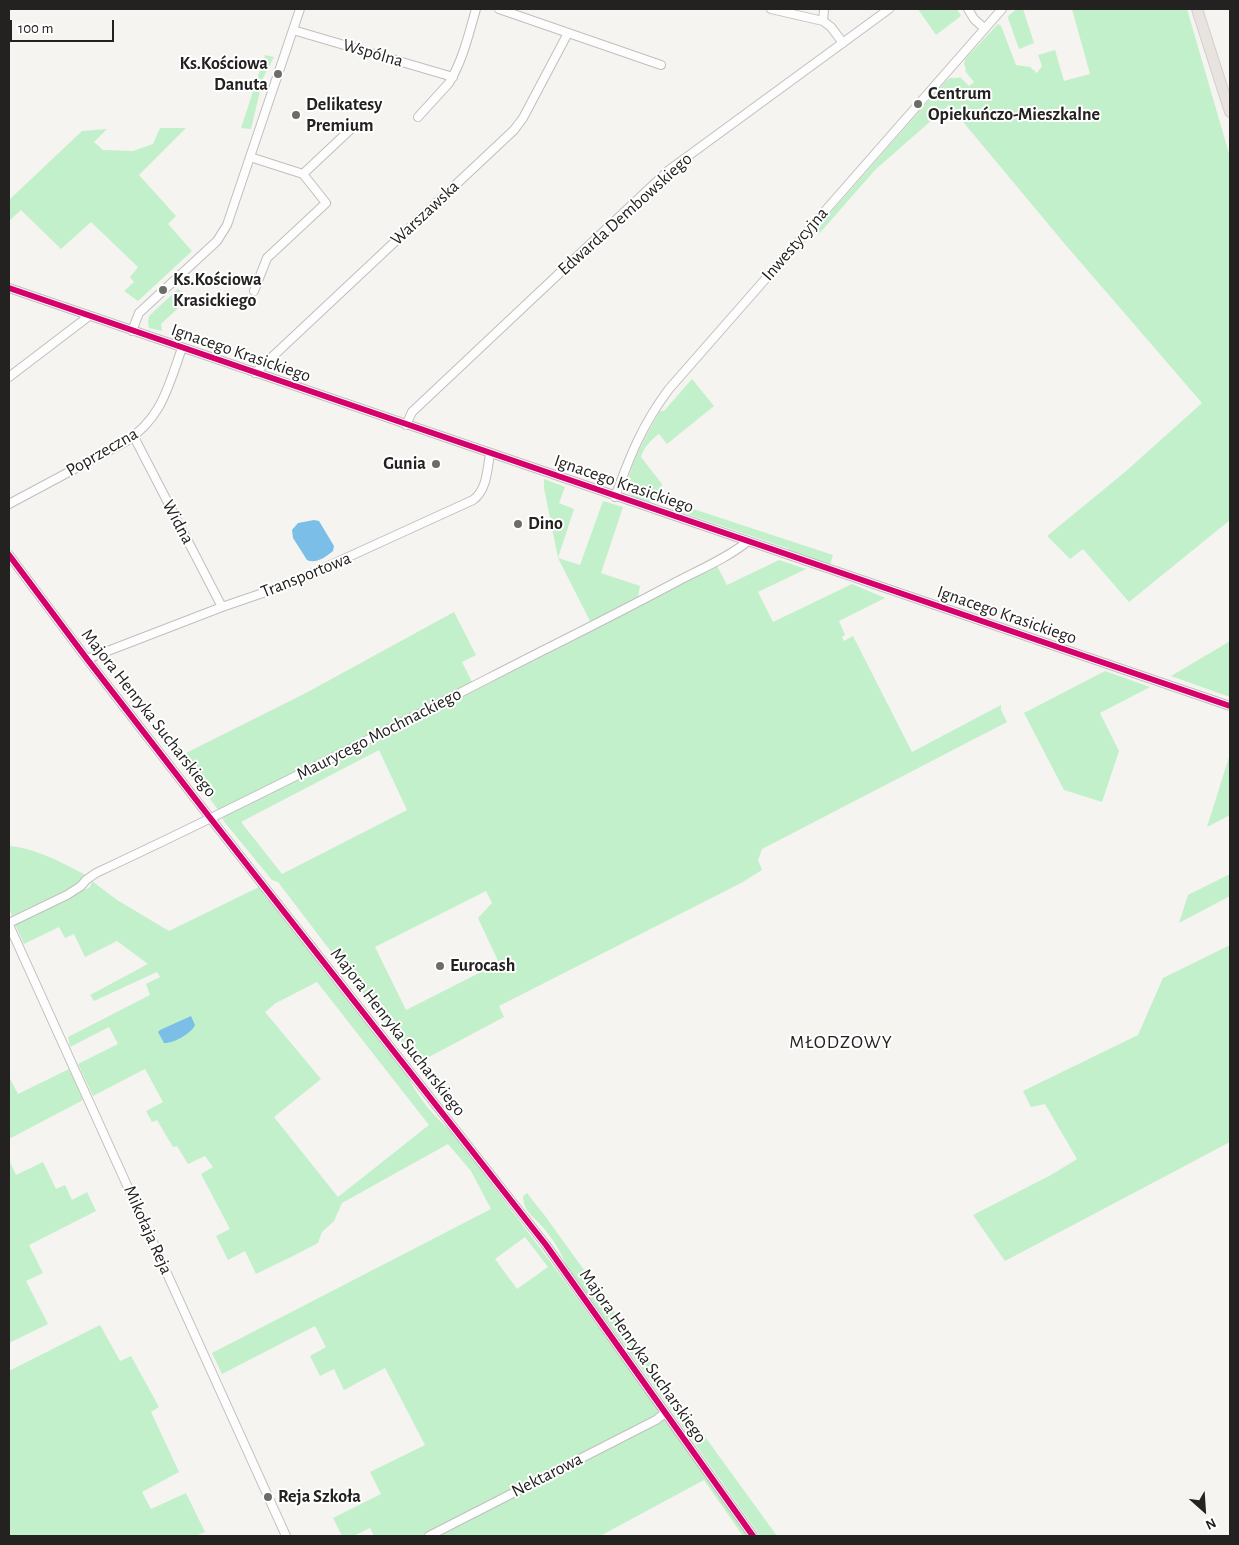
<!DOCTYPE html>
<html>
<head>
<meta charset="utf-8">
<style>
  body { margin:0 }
  #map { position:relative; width:1239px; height:1545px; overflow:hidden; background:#f5f4f0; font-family:"Alegreya Sans",sans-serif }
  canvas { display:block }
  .frame { position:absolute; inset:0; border:10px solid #232220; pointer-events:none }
  .north { position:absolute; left:1179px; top:1485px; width:50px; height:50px; -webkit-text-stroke:4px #fff; paint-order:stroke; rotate:154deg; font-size:14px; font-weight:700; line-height:20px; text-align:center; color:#232220 }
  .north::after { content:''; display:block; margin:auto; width:18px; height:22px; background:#232220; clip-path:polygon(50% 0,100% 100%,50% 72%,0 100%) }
  .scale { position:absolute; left:10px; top:20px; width:104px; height:22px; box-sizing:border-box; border:2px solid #232220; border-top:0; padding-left:6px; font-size:15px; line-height:18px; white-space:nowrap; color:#232220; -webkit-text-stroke:4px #fff; paint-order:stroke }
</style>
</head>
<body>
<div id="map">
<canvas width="1239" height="1545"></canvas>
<div class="frame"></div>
<div class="north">N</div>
<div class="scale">100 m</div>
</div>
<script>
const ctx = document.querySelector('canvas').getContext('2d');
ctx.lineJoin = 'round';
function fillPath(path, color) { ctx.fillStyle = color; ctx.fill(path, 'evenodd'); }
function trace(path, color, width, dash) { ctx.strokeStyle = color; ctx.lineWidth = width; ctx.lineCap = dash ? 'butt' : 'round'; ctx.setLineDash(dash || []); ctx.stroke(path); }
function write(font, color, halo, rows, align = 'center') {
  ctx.font = font + ' "Alegreya Sans",sans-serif'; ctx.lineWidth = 4; ctx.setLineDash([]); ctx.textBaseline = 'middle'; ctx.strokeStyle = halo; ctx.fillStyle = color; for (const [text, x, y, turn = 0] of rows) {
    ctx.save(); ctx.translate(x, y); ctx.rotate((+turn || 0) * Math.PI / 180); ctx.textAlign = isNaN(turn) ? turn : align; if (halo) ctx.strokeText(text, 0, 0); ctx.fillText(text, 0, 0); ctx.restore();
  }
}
fillPath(new Path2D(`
  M 918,9 L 957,9 L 961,16 L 936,35 Z
  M 1017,9 L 1023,9 L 1034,43 L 1019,49 L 1008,18 L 1009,15 Z
  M 1072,9 L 1187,9 L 1230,157 L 1230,520 L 1129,602 L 1083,549 L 1070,559 L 1047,536 L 1125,472 L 1202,403 L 1064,243 L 949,105 L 875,170 L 818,235 L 818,227 L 946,81 L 950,78 L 958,78 L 960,77 L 969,86 L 974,82 L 965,71 L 966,69 L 964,64 L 965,59 L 998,24 L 1001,26 L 1016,65 L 1030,67 L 1037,73 L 1042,66 L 1038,55 L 1055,50 L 1064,81 L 1090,74 Z
  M 265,55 L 274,57 L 263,78 L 251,129 L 241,128 Z
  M 160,128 L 186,128 L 139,175 L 176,216 L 168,224 L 192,251 L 138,301 L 124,291 L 134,282 L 130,277 L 138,267 L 91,222 L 61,249 L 21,210 L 9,221 L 9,200 L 82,131 L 107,129 L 94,142 L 103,150 L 133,151 L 153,144 Z
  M 178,289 L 188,299 L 161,324 L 162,331 L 149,328 L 148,322 L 149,316 Z
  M 692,379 L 714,406 L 667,444 L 659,434 C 652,439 643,448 641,457 L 662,484 L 658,497 L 655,501 C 649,503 642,500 636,498 C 632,496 629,495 628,490 C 624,474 651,426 660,411 L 664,411 Z
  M 544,479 L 565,487 L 559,503 L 574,509 L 558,558 L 580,565 L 603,501 L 623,507 L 601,573 L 640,586 L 638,597 L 591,623 L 558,558 L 544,488 Z
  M 669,501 L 833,555 L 830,565 L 793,553 L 787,548 L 672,509 L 670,507 Z
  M 779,560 L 806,569 L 758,592 L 773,622 L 852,584 L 885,598 L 839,621 L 845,635 L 842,637 L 844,641 L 853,636 L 912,752 L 1001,705 L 1001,710 L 1007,722 L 762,849 L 758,860 L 762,870 L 741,883 L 499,1006 L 504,1017 L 427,1058 L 422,1071 L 278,882 L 272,880 L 222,819 L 225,816 C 389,733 556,653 716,564 L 727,585 ZM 379,750 L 407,810 L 282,874 L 241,822 ZM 486,891 L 492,903 L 478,918 L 499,963 L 406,1010 L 375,947 Z
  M 454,612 L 476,655 L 462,662 L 472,682 L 218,810 L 180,756 L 304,694 Z
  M 1230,641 L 1230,697 L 1171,676 L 1227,643 Z
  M 1105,671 L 1150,687 L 1100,713 L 1119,751 L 1102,802 L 1064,790 L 1024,713 Z
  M 1230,754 L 1230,815 L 1207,827 Z
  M 9,846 C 36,848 62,863 86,875 L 78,884 L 73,887 L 12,916 L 9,907 Z
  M 1230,874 L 1230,896 L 1179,923 L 1188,895 Z
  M 92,881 L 117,900 L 169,931 L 259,887 L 406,1074 C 418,1097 433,1116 453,1133 L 552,1264 L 750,1536 L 743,1536 L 704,1480 L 600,1536 L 443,1536 L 441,1532 L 433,1536 L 374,1536 L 370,1528 L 353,1536 L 342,1536 L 333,1518 L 381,1494 L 370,1472 L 425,1445 L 385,1368 L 344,1390 L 334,1369 L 320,1376 L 310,1356 L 326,1347 L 315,1326 L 222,1374 L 212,1353 L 491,1209 L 471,1171 L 448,1144 L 342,1203 L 334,1221 L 322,1232 L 318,1243 L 297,1254 L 256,1274 L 245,1251 L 228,1260 L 216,1236 L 230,1229 L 201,1174 L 213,1167 L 205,1156 L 188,1164 L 177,1146 L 173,1147 L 157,1120 L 152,1122 L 146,1111 L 163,1102 L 145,1069 L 93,1096 L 78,1064 L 118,1044 L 109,1027 L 70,1047 L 68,1037 L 150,995 L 146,984 L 160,977 L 157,972 L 94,1001 L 90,995 L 148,964 L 117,941 L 85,957 L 74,934 L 65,938 L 59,927 L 24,944 L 15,924 L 90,887 ZM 317,982 L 429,1125 L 338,1197 L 274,1117 L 321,1079 L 265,1012 L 276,1003 ZM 525,1237 L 548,1267 L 517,1289 L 495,1259 Z
  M 1230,945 L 1230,1142 L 1005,1261 L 973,1215 L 1051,1175 L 1077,1159 L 1045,1104 L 1031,1107 L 1023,1091 L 1138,1035 L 1163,978 Z
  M 69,1069 L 83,1100 L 9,1139 L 9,1077 L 18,1094 Z
  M 9,1160 L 16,1175 L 43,1162 L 56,1189 L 65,1185 L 72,1200 L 87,1192 L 96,1211 L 29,1245 L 43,1273 L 26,1281 L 48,1324 L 9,1343 Z
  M 527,1193 L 545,1216 L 777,1536 L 760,1536 L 649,1379 L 566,1265 C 561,1253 555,1242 546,1231 C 536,1217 524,1215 523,1196 Z
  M 100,1325 L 120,1361 L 131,1356 L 159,1407 L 151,1412 L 179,1472 L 142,1492 L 151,1509 L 186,1493 L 205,1532 L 195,1536 L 9,1536 L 9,1371 Z`), '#c2f0ca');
fillPath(new Path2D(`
  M 314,520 L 319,521 L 334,546 L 333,551 C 326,557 316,564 307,560 L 293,538 L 292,530 L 298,523 Z
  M 191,1016 L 195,1025 C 192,1033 173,1044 164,1043 L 158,1032 L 160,1030 Z`), '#7bbfe8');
const minor = new Path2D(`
  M 499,9 L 661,65
  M 771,9 L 823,21 L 831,27 L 843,43
  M 968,9 L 974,19 L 984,28
  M 823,21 L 824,9
  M 293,30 L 453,77
  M 418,117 L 449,83 C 463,60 469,33 476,9
  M 250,157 L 303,174 L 326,203 L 267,258 L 254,291
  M 303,174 L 353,127
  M 9,288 L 1230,706
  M 132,331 L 139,313 L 217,241 L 227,225 L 300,9
  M 255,373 L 514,130 L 523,118 L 568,33
  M 9,377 L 89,316
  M 406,425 L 412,412 L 669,170 L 889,9
  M 134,437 L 222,607
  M 615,497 C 630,456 642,425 669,389 L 1002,9
  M 9,504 L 125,442 C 162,418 168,387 182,348
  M 9,555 L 87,659 L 211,819 L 546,1245 L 753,1536
  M 87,659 L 222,607 L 289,584 L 473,500 C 487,490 487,470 490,454
  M 9,923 L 67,895 L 81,886 L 86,880 L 96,873 C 246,803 393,727 540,652 C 586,629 633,605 678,581 C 701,569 727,558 747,542
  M 9,925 L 286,1536
  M 429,1536 L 656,1420 L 665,1413`);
const major = new Path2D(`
  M 1197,9 L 1230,112`);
trace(minor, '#c0bfbc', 10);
trace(major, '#cfcfcd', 12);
trace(minor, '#fefdfd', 8);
trace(major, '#e8e3de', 10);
trace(new Path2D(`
  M 9,288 L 1230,706
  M 9,555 L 87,659 L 211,819 L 546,1245 L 753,1536`), '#d6006c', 6);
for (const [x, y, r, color] of [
  [278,74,5,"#6c6c69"],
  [918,104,5,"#6c6c69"],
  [296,115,5,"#6c6c69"],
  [163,290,5,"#6c6c69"],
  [436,464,5,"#6c6c69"],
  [518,524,5,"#6c6c69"],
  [440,966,5,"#6c6c69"],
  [268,1497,5,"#6c6c69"]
]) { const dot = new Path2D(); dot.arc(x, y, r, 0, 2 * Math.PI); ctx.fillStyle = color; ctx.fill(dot); trace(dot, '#fff', 2); }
write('18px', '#232220', '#fff', [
  ["Wspólna",373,53,16],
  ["Warszawska",425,213,-43],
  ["Edwarda Dembowskiego",625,214,-42],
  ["Inwestycyjna",795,244,-49],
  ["Ignacego Krasickiego",241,353,19],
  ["Poprzeczna",102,452,-30],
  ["Ignacego Krasickiego",624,484,19],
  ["Widna",178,522,62],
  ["Transportowa",306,575,-22],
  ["Ignacego Krasickiego",1007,615,19],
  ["Majora Henryka Sucharskiego",149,713,52],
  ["Maurycego Mochnackiego",379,734,-27],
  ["Majora Henryka Sucharskiego",398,1032,52],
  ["Mikołaja Reja",148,1230,66],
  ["Majora Henryka Sucharskiego",643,1356,55],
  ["Nektarowa",547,1475,-27]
]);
write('bold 18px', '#232220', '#fff', [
  ["Ks.Kościowa",268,64,"right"],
  ["Danuta",268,85,"right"],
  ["Centrum",928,94],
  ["Opiekuńczo-Mieszkalne",928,115],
  ["Delikatesy",306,105],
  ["Premium",306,126],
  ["Ks.Kościowa",173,280],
  ["Krasickiego",173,301],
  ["Gunia",426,464,"right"],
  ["Dino",528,524],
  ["Eurocash",450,966],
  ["Reja Szkoła",278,1497]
], 'left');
ctx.letterSpacing = '1px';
write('19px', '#232220', '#fff', [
  ["MŁODZOWY",841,1042]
]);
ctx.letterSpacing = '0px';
</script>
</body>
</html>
